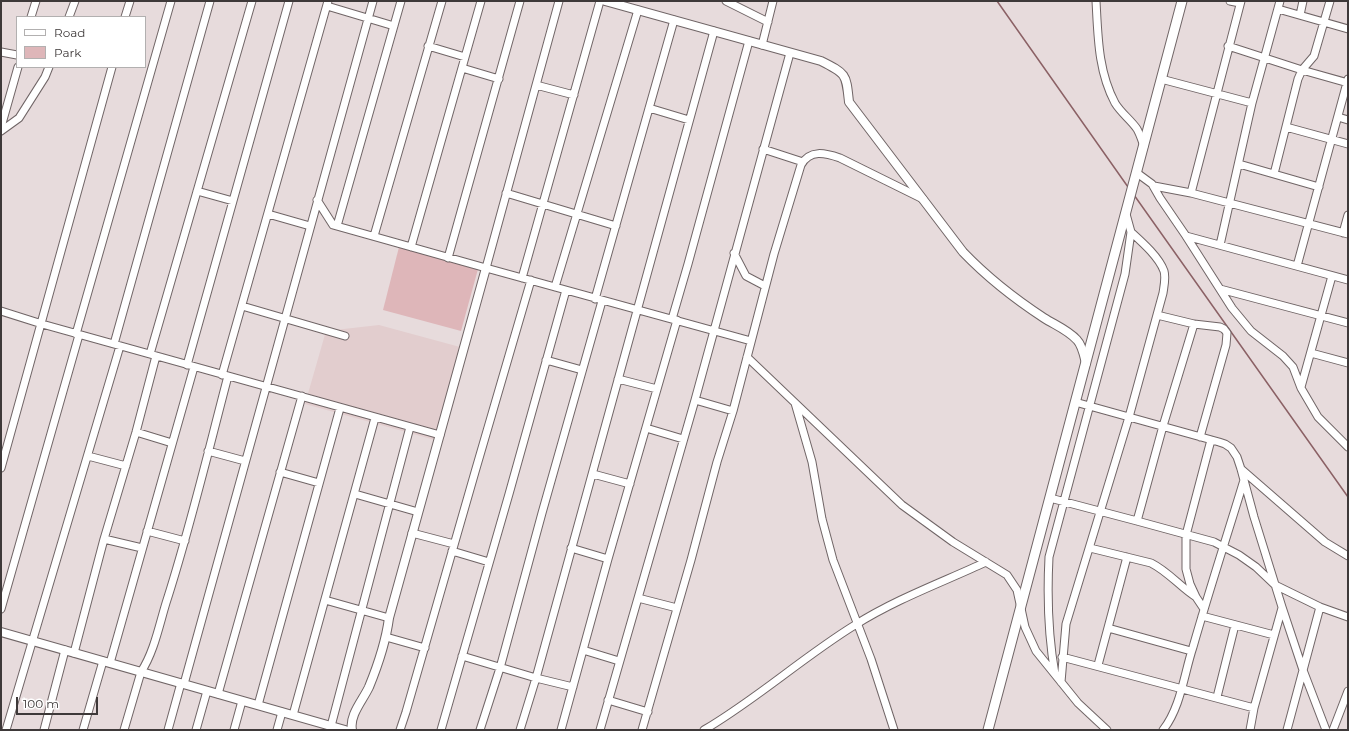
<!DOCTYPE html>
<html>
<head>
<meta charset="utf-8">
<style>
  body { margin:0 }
  #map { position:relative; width:1349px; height:731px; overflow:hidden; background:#e7dbdc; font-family:Montserrat,sans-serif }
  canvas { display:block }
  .frame { position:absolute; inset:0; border:2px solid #3e3939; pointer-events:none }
  .legend { position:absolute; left:16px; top:16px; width:130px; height:52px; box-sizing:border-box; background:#fff; border:1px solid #b2b0b0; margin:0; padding:5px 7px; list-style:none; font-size:12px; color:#3e3939 }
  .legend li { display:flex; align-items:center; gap:8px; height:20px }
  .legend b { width:20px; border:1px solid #b2b0b0 }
  .scale { position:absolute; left:16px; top:697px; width:82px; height:18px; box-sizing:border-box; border:2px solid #3e3939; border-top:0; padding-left:5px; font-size:12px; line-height:14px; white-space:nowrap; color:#3e3939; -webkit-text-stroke:3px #fff; paint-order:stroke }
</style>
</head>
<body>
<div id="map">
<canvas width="1349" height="731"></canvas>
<div class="frame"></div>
<ul class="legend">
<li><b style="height:5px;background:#fff"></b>Road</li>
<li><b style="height:11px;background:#deb6b9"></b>Park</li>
</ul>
<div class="scale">100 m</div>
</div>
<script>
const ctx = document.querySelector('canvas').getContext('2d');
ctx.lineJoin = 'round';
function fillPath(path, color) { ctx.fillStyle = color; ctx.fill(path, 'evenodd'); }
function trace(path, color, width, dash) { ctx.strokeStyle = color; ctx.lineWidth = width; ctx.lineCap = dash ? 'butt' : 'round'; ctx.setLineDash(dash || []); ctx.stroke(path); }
fillPath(new Path2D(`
  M 379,325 L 460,347 L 435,440 L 305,404 L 326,331 Z`), '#e2cdce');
fillPath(new Path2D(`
  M 399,247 L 478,269 L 461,331 L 383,310 Z`), '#deb6b9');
trace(new Path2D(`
  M 997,1 L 1128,187
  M 1134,195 L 1348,497`), '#8b6165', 1.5);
const minor = new Path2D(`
  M 726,1 L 768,22
  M 1096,1 C 1098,36 1098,71 1115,103 C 1121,113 1131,120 1137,129 C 1140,134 1142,141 1144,146
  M 1230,1 L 1240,3
  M 327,6 L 394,26
  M 1278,9 L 1348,29
  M 1300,15 L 1303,1
  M 31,17 L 36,1
  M 69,17 L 75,1
  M 125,17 L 130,1
  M 762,45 L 773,1
  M 428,46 L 465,57
  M 1228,46 L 1302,70 L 1348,83
  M 1,52 L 17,55
  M 462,68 L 499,79
  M 1161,79 L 1252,103
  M 536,85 L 574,95
  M 649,108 L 689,120
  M 1338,117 L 1348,120
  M 1,127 L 18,67
  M 1286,127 L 1348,144
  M 1,131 L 19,118 L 45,77 L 49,67
  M 763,149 L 803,162
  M 1239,164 L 1319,187
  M 1137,173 L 1152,184 L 1160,198 L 1186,236 L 1232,308 L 1251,331 L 1283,356 L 1293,367 L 1301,388 L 1318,417 L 1348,447
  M 1274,174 L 1298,79 L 1302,70 L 1314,56 L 1330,1
  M 1154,186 L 1191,193 L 1348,234
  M 197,191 L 233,201
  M 506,193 L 616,226
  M 1191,193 L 1241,1
  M 317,200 L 333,225 L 486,268 L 751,341
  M 268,214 L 310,226
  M 337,226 L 401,1
  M 1343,233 L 1348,215
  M 374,236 L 442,1
  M 1186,236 L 1348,280
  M 1220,245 L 1252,103 L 1280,1
  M 411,247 L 481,1
  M 734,253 L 746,276 L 765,286
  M 448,258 L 520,1
  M 1297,266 L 1348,79
  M 486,268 L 559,1
  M 522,278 L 600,1
  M 555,287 L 638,10
  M 1220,289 L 1348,323
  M 595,299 L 674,20
  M 242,306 L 345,336
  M 1,311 L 42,324 L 440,435
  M 1157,315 L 1194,324 L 1220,327 L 1224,329 L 1227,333 L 1226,345 L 1200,437
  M 672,319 L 688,264 L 749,41
  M 76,334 L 171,1
  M 114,344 L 210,1
  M 1311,353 L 1348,363
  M 150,354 L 252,1
  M 747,357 L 902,505 L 953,542 L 1007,575 L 1017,590 L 1025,627 L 1036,651 L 1078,703 L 1107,730
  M 546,360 L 582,370
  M 187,365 L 289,1
  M 222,375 L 328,1
  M 618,379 L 657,389
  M 1301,387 L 1332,276
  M 695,400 L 733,411
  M 1075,402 L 1219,442 L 1225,444 L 1231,448 L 1237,457 L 1241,469 L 1254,517 L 1282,607 L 1303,670 L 1326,730
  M 795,403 L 812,462 L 822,519 L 833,560 L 871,659 L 894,730
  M 646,428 L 683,439
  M 136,432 L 172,443
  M 208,451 L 245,461
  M 88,456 L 126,466
  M 1,468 L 112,67
  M 1241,469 L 1325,542 L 1348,556
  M 280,472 L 319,483
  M 593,474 L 630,484
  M 355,494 L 418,512
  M 1050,498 L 1137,521 L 1214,542 L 1239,555 L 1256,567 L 1275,585 L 1320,607 L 1348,617
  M 1137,521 L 1163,426 L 1194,324
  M 147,531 L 185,541
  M 412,533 L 454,544
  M 104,539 L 142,548
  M 571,548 L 608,559
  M 1090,548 L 1151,563 C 1169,572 1180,587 1196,597
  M 452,551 L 489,562
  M 638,598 L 677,608
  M 325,600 L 389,618
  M 1,609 L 79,335
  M 1204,609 L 1196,597 L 1190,584 L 1186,569 L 1186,535 L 1211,440
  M 1202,616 L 1274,635
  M 1108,628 L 1191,651
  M 386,637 L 425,648
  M 583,650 L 619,661
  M 74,653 L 104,539 L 136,432 L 156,356
  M 462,656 L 536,678 L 573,687
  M 1062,657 L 1254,708
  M 110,663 L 194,367
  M 1098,665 L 1127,557
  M 1055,674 C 1048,635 1047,597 1049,557 L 1125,274 L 1131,232 L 1126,214
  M 1061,682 L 1066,624 L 1129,417 L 1163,293 C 1164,286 1166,278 1164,271 C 1159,257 1142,242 1131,232
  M 184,684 L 373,1
  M 218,694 L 302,396
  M 1217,697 L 1235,625
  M 608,700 L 648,712
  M 258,705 L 340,408
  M 293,715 L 375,418
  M 331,726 L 410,427
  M 6,730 L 120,346
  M 44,730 L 65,650
  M 83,730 L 103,661
  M 124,730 L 141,672 C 154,652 159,626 166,603 C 190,529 208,452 228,376
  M 168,730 L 181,683
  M 196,730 L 207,691
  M 234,730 L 242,701
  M 277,730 L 282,712
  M 400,730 L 406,712 L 475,472 L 531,280
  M 441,730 L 509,494 L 566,290
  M 480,730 L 500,668 L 542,513 L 602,301
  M 520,730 L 536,678 L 714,31
  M 561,730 L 608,559 L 677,320
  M 600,730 C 631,620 664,510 695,400 C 727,285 758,168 790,53
  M 642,730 L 691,560 L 717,462 L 733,411 L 774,254 L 801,165 C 810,149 825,153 840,158 L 923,199
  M 704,730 C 757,699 803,657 855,625 C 896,599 943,582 986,562
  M 1163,730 C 1181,707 1184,674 1193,647 C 1209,591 1227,536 1244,480
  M 1250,730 L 1254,708 L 1282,608
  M 1287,730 L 1320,607
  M 1333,730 L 1348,691`);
const tertiary = new Path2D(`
  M 605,1 L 821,61 C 847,74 846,74 849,102 L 963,252 C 987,277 1015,299 1044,318 C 1055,325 1068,330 1077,340 C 1082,345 1084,355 1086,363
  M 1,632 L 345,730
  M 352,730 C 349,715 363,700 369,687 C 378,665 386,641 389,618 L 486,268`);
const secondary = new Path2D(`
  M 988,730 L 1182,1`);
trace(minor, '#706566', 9);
trace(tertiary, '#706566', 10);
trace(secondary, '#706566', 11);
trace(minor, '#fff', 7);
trace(tertiary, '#fff', 8);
trace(secondary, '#fff', 9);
</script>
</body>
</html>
